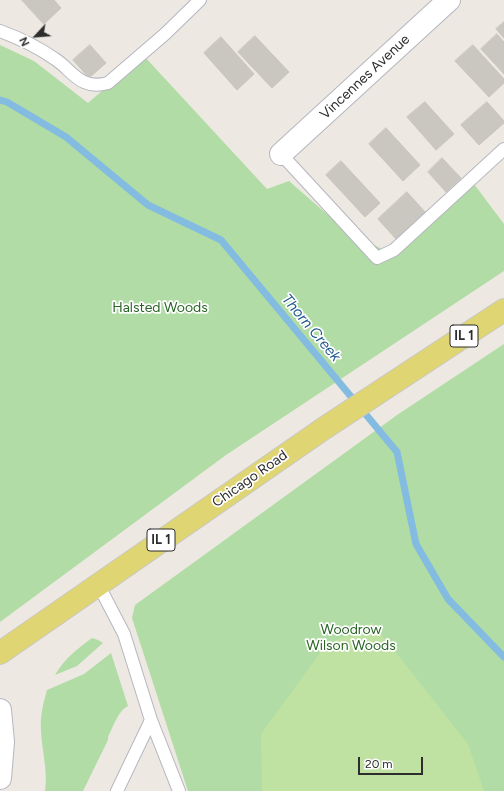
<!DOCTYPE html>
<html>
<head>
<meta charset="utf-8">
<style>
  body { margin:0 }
  #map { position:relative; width:504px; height:791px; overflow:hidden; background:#ede9e2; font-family:Figtree,sans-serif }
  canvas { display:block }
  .north { position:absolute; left:16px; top:16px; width:40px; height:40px; -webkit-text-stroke:3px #fff; paint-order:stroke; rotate:244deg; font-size:11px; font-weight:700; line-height:16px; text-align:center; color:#2d2d2d }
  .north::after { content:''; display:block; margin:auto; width:14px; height:18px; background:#2d2d2d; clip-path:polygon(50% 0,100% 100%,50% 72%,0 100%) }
  .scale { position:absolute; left:358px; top:757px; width:65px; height:18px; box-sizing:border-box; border:2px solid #2d2d2d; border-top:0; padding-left:5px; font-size:12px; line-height:14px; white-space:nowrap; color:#2d2d2d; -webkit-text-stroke:3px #fff; paint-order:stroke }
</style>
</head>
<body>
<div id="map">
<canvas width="504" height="791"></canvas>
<div class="north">N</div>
<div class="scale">20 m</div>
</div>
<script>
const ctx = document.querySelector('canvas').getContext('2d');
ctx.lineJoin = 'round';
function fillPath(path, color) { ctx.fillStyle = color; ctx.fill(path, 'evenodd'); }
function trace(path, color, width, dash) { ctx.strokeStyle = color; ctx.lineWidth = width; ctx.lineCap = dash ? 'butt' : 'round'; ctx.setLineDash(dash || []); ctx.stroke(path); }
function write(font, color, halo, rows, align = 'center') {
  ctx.font = font + ' Figtree,sans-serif'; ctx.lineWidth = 3.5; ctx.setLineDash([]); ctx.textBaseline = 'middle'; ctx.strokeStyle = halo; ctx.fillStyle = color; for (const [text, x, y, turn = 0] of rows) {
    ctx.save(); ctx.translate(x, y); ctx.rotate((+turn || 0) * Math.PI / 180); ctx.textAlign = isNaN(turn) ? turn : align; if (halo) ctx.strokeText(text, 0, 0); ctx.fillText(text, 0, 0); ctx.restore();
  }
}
fillPath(new Path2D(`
  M 0,45 L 34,61 L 88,103 L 143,55 L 267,189 L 289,181 L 344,229 L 395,256 L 474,184 L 504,224 L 504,271 L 226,455 L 0,622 Z
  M 504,344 L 504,791 L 188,791 L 132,618 L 135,605 L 397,415 Z
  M 92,638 L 98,640 L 103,643 L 77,666 L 55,675 C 65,658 76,650 92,638 Z
  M 111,653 L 128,706 C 118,711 113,727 108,737 L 108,740 L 83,791 L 45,791 C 48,771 42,751 41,731 C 40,717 43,704 47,690 L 84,674 Z`), '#b1dca5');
fillPath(new Path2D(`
  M 372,622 L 468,744 L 484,791 L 262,791 L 261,734 L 325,646 Z`), '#bfe2a3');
trace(new Path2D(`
  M 0,100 L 7,102 L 66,137 L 148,205 L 221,240 L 397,452 L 416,544 L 448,599 L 504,657`), '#83bbe1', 7);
const building = new Path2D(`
  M 22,0 L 54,0 L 61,8 L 44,24 Z
  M 504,22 L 504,38 L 496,29 Z
  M 497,34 L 504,42 L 504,74 L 481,49 Z
  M 255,36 L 289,72 L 272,88 L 238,52 Z
  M 221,37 L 254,74 L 237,90 L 204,53 Z
  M 90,45 L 106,63 L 89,78 L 73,60 Z
  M 473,45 L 504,79 L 504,83 L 489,97 L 455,61 Z
  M 425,102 L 454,134 L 436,150 L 407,117 Z
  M 487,102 L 504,121 L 504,123 L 479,145 L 461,125 Z
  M 386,128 L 420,165 L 403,181 L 369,144 Z
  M 442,158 L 461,178 L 446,192 L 428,172 Z
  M 341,161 L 380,203 L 365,217 L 326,175 Z
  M 407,192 L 425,212 L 396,239 L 378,219 Z`);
fillPath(building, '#c9c7c0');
trace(building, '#c8c5bb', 1);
const service = new Path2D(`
  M 0,31 C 19,38 38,47 55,59 C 66,66 73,77 84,82 C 93,86 100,85 108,83 L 165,34 L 200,0
  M 281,154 L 377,258 L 394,250 L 504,149
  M 98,584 L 124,634 L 151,720 L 179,791
  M 117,791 L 151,720`);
const minor = new Path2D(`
  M 281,154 L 449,0`);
const secondary = new Path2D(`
  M 0,710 L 3,742 L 0,778`);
const primary = new Path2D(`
  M 0,653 L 323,429 L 504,310`);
trace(service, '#b5b6bf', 14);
trace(minor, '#b5b6bf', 24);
trace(secondary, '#b5b6bf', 24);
trace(primary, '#c8c8c8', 24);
trace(service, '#fff', 12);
trace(minor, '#fff', 22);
trace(secondary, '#fff', 22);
trace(primary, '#e0d573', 22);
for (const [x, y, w] of [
  [464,336,28],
  [161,540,28]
]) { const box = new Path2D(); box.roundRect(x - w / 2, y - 11, w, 22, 3); ctx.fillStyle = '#fff'; ctx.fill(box); trace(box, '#2d2d2d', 1); }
write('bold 13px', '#2d2d2d', null, [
  ["IL 1",464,336],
  ["IL 1",161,540]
]);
write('14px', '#2d2d2d', '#fff', [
  ["Vincennes Avenue",365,77,-43],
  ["Chicago Road",250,479,-35]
]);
write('14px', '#296325', '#fff', [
  ["Halsted Woods",160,308],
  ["Woodrow",351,630],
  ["Wilson Woods",351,646]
]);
write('italic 15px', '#1f5a8f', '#fff', [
  ["Thorn Creek",311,328,50]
]);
</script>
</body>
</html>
